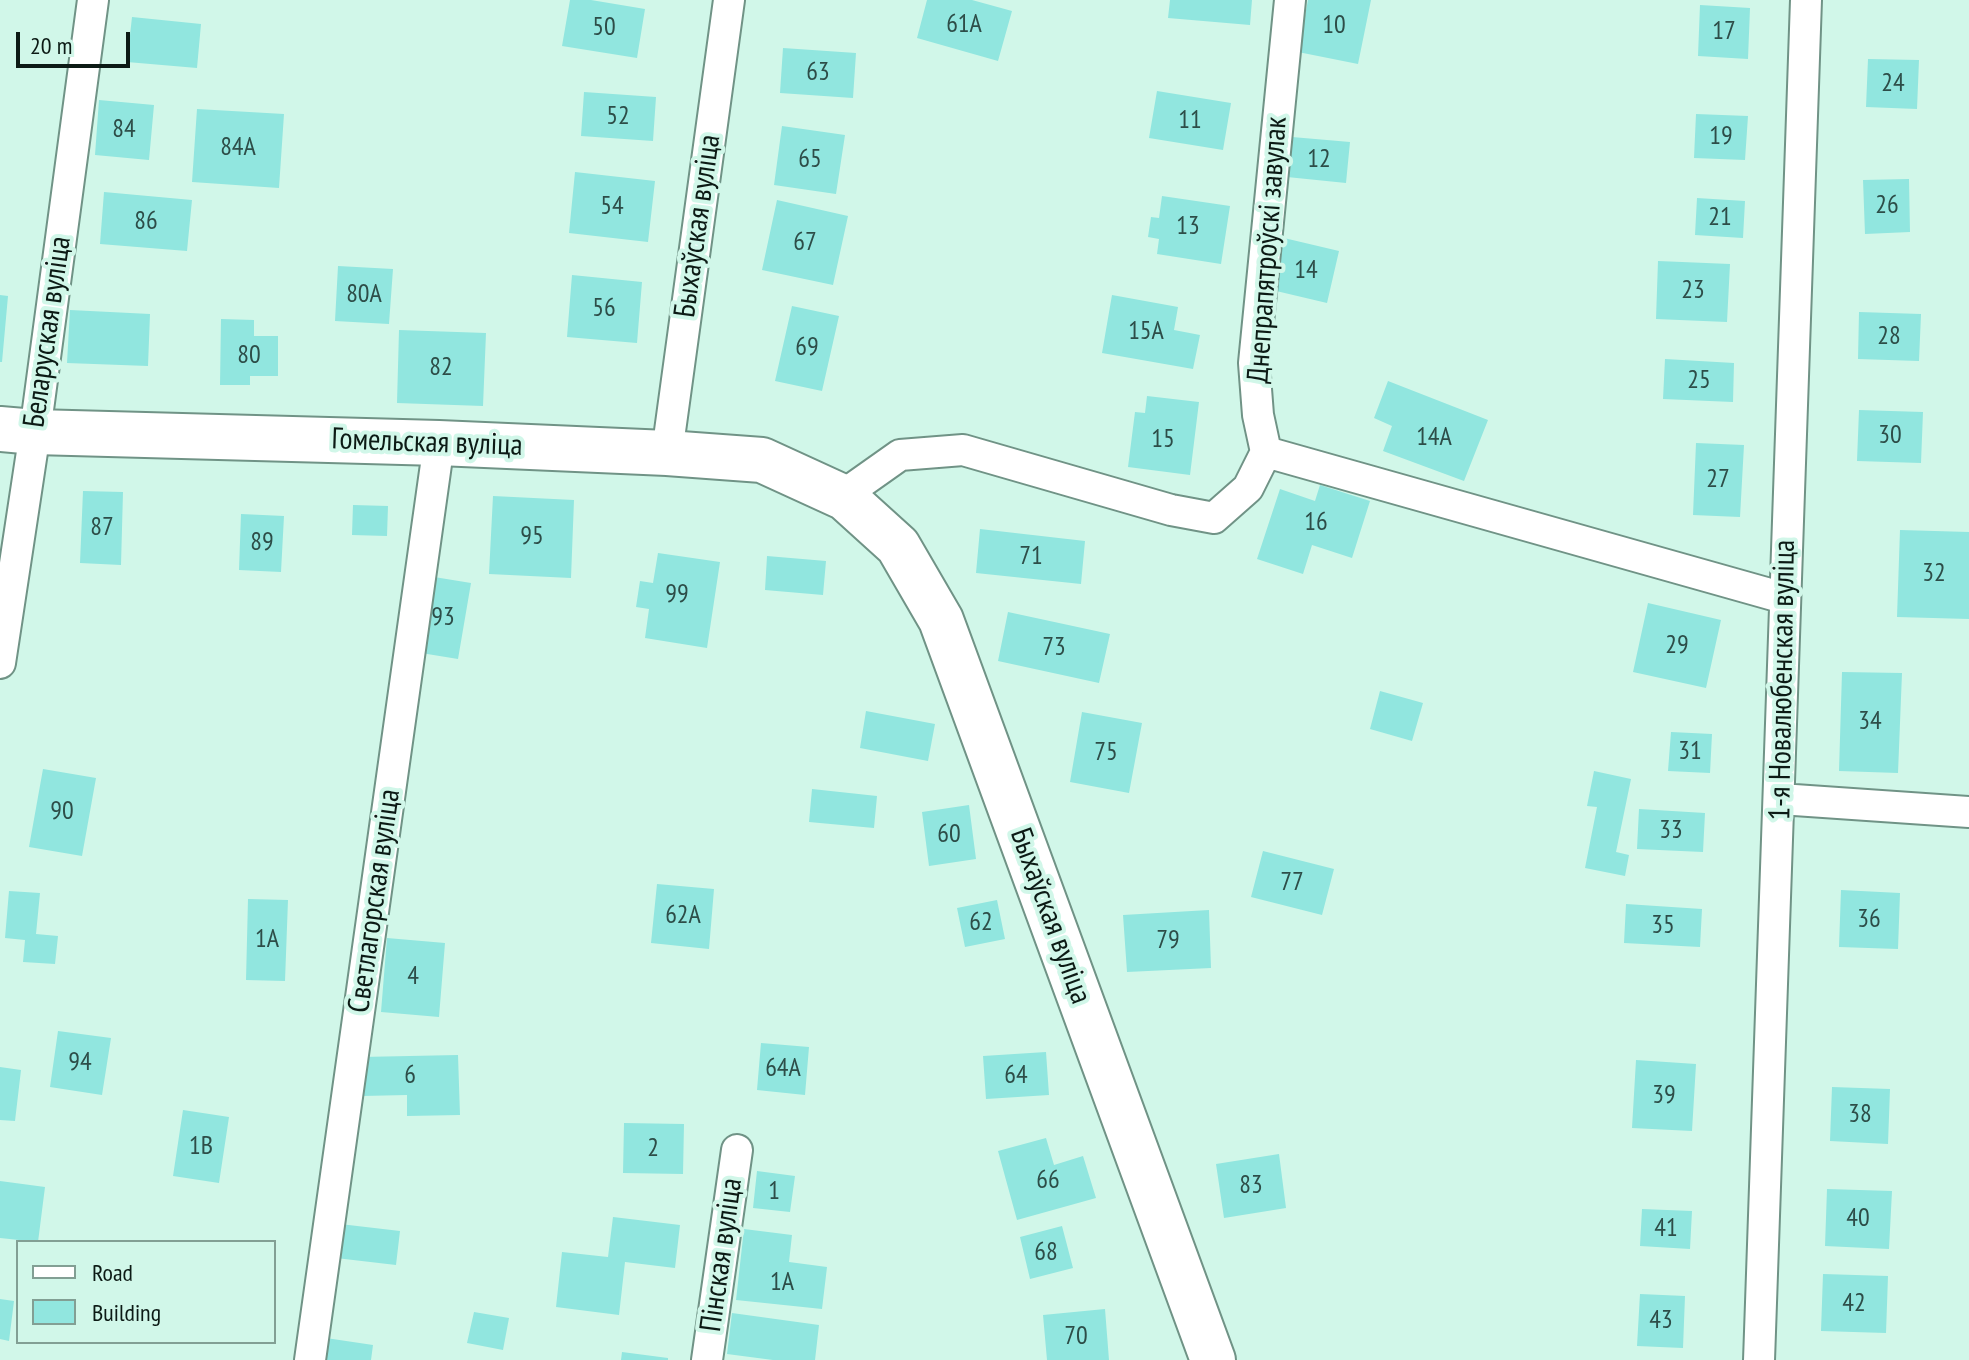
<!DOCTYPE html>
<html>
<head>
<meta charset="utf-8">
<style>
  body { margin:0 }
  #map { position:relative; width:1969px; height:1360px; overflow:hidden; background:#d1f7e9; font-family:"PT Sans Narrow",sans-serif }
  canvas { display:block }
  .legend { position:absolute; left:16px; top:1240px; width:260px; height:104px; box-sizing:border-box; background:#d1f7e9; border:2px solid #829f94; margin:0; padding:10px 14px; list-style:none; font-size:24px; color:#0c1a15 }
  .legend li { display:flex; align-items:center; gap:16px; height:40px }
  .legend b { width:40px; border:2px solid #829f94 }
  .scale { position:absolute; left:16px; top:32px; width:114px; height:36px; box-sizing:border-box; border:4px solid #0c1a15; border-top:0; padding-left:10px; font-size:24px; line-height:28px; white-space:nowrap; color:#0c1a15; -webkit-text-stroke:6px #d1f7e9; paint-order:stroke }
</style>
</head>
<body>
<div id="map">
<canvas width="1969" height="1360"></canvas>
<ul class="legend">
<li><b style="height:10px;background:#fff"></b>Road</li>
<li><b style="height:22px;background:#91e6df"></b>Building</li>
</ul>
<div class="scale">20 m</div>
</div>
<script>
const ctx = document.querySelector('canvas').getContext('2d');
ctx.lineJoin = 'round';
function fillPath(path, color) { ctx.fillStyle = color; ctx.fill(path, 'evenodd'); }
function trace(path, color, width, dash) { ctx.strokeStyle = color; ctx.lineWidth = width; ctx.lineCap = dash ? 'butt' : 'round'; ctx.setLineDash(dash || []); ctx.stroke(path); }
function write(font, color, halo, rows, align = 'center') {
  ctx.font = font + ' "PT Sans Narrow",sans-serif'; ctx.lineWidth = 8; ctx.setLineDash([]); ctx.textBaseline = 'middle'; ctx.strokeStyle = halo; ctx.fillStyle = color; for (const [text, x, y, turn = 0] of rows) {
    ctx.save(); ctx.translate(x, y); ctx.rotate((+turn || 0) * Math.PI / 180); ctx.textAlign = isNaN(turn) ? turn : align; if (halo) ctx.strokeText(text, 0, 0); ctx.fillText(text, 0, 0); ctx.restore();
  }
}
fillPath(new Path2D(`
  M 570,0 L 591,0 L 645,9 L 637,58 L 562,46 Z
  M 927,0 L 972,0 L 1012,11 L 998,61 L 917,38 Z
  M 1170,0 L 1252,0 L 1250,25 L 1168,18 Z
  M 1308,0 L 1371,0 L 1358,64 L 1298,52 Z
  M 1700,5 L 1750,8 L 1748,59 L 1698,56 Z
  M 132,17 L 201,24 L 197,68 L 127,62 Z
  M 783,48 L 856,53 L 853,98 L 780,93 Z
  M 1868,59 L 1919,60 L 1917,109 L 1866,107 Z
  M 1157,91 L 1231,103 L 1223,150 L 1149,138 Z
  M 584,92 L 656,97 L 653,141 L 581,136 Z
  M 99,100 L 154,105 L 149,160 L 95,155 Z
  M 197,109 L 284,114 L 279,188 L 192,182 Z
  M 1696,114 L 1748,116 L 1745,160 L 1694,158 Z
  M 782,126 L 845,135 L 836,194 L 774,185 Z
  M 1292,137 L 1350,142 L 1346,183 L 1287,177 Z
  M 575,172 L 655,181 L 648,242 L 569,233 Z
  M 1909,179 L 1910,232 L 1865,234 L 1863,180 Z
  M 104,192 L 192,200 L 187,251 L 100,244 Z
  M 1162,196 L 1230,206 L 1221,264 L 1157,254 L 1159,239 L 1148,237 L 1151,217 L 1159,218 Z
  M 1697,198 L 1745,201 L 1743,238 L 1695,235 Z
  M 777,200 L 848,216 L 833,285 L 762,270 Z
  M 1284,238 L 1339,251 L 1327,303 L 1272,290 Z
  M 1658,261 L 1730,264 L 1727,322 L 1656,319 Z
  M 338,266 L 393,269 L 389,324 L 335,321 Z
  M 572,275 L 642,282 L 637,343 L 567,337 Z
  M 0,295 L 8,296 L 2,362 L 0,362 Z
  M 1112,295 L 1178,307 L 1174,330 L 1200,335 L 1193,369 L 1102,353 Z
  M 792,306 L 839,316 L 822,391 L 775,381 Z
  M 70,310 L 150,314 L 148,366 L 67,363 Z
  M 1859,312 L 1921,314 L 1919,361 L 1858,359 Z
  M 221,319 L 254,320 L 254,336 L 278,336 L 278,376 L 250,376 L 250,385 L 220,385 Z
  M 399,330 L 486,333 L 483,406 L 397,403 Z
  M 1665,359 L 1734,363 L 1733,402 L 1663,399 Z
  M 1388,381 L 1488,420 L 1464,481 L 1383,451 L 1392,426 L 1374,418 Z
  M 1147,396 L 1199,402 L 1190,475 L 1128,467 L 1135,412 L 1145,413 Z
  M 1859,410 L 1923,412 L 1921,463 L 1857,461 Z
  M 1696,443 L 1744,445 L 1740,517 L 1693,515 Z
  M 1320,485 L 1370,501 L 1352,558 L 1312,545 L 1303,574 L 1257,559 L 1280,489 L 1315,501 Z
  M 83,491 L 123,492 L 121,565 L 80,563 Z
  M 493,496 L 574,500 L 571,578 L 489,574 Z
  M 353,505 L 388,506 L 387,536 L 352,535 Z
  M 241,514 L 284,516 L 281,572 L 239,570 Z
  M 980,529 L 1085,541 L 1081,584 L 976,573 Z
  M 1900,530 L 1969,532 L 1969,619 L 1897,617 Z
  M 658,553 L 720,562 L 707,648 L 645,638 L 649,609 L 636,607 L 640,581 L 653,583 Z
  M 767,556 L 826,561 L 823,595 L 765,590 Z
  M 428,576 L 471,583 L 458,659 L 415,652 Z
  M 1648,603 L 1721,620 L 1706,688 L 1633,672 Z
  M 1008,612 L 1110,634 L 1099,683 L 998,661 Z
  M 1842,672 L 1902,673 L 1898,773 L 1839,771 Z
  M 1380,691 L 1423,703 L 1412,741 L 1370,729 Z
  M 866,711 L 935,724 L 928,761 L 860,748 Z
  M 1082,712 L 1142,723 L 1129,793 L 1070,782 Z
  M 1671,732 L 1712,734 L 1710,773 L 1668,771 Z
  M 43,769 L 96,778 L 82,856 L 29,847 Z
  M 1594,771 L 1631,779 L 1616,852 L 1629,855 L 1625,876 L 1585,868 L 1597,807 L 1587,806 Z
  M 812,789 L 877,796 L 874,828 L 809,822 Z
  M 969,805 L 976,859 L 929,866 L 922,812 Z
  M 1639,809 L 1705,813 L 1703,852 L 1637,849 Z
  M 1263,851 L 1334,869 L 1322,915 L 1251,897 Z
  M 657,884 L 714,889 L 709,949 L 651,943 Z
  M 1841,890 L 1900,893 L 1898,949 L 1839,947 Z
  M 9,891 L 40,893 L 36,934 L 58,936 L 55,964 L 23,962 L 25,940 L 5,938 Z
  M 248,899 L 288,900 L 285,981 L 246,980 Z
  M 997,900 L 1005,939 L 965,947 L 957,908 Z
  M 1626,904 L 1702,909 L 1700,947 L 1624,943 Z
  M 1209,910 L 1211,968 L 1127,972 L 1123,915 Z
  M 387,938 L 445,943 L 439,1017 L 381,1012 Z
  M 58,1031 L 111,1038 L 102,1095 L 50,1087 Z
  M 761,1043 L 809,1047 L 805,1095 L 757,1090 Z
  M 1046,1052 L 1049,1095 L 986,1099 L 983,1056 Z
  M 458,1055 L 460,1115 L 407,1116 L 407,1095 L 362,1096 L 361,1057 Z
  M 1636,1060 L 1696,1064 L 1692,1131 L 1632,1128 Z
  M 0,1067 L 21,1070 L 15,1121 L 0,1120 Z
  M 1832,1087 L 1890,1089 L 1888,1144 L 1830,1141 Z
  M 183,1110 L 229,1117 L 219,1183 L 173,1176 Z
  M 624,1123 L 684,1124 L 683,1174 L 623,1173 Z
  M 1046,1138 L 1054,1165 L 1083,1156 L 1096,1198 L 1017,1220 L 998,1151 Z
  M 1279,1154 L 1286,1208 L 1224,1218 L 1216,1164 Z
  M 757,1171 L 795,1176 L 790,1212 L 753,1208 Z
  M 0,1181 L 45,1187 L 38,1242 L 0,1238 Z
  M 1827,1189 L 1892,1191 L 1889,1249 L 1825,1246 Z
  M 1642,1209 L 1692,1211 L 1690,1249 L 1640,1246 Z
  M 613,1217 L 680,1225 L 675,1268 L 625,1262 L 619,1315 L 556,1307 L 562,1252 L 608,1257 Z
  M 340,1224 L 400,1231 L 396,1265 L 336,1258 Z
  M 1062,1226 L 1073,1268 L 1030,1279 L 1020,1237 Z
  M 744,1229 L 792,1235 L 789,1262 L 827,1267 L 822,1309 L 736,1300 Z
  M 1823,1274 L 1888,1276 L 1886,1333 L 1821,1331 Z
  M 1640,1294 L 1685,1296 L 1683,1348 L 1637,1346 Z
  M 0,1299 L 14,1301 L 9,1341 L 0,1339 Z
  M 1105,1309 L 1109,1360 L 1047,1360 L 1043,1315 Z
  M 474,1312 L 509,1318 L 503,1350 L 467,1343 Z
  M 732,1313 L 819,1325 L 815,1360 L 773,1360 L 727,1354 Z
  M 326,1338 L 373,1345 L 371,1360 L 322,1360 Z
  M 622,1352 L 668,1358 L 668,1360 L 621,1360 Z`), '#91e6df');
const street = new Path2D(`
  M 1266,452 L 1784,598
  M 667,453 L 729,0
  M 842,496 L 900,455 L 963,450 L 1171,510 L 1214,518 L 1248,488 L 1266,452 L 1258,415 L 1254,363 L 1290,0
  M 0,663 L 35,432 L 93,0
  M 1780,799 L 1969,812
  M 310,1360 L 439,443
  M 707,1360 L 737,1150
  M 1759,1360 L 1806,0`);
const secondary = new Path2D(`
  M 0,429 L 35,432 L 439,443 L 667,453 L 762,460 L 845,498 L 898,546 L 941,620 L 1213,1360`);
trace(street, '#709386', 34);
trace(secondary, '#709386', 48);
trace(street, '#fff', 30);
trace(secondary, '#fff', 44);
write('26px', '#2d4d48', null, [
  ["61А",964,25],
  ["10",1334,26],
  ["50",604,28],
  ["17",1724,32],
  ["63",818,73],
  ["24",1893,84],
  ["52",618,117],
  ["11",1190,121],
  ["84",124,130],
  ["19",1721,137],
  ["84А",238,148],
  ["65",810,160],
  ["12",1319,160],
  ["26",1887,206],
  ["54",612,207],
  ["21",1720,218],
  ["86",146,222],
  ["13",1188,227],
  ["67",805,243],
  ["14",1306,271],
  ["23",1693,291],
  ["80А",364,295],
  ["56",604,309],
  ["15А",1146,332],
  ["28",1889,337],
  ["69",807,348],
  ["80",249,356],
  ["82",441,368],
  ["25",1699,381],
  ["30",1890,436],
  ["14А",1434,438],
  ["15",1163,440],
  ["27",1718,480],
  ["16",1316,523],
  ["87",102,528],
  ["95",532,537],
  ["89",262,543],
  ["71",1031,557],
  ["32",1934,574],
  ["99",677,595],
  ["93",443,618],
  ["29",1677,646],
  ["73",1054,648],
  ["34",1870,722],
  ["31",1690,752],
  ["75",1106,753],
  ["90",62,812],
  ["33",1671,831],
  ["60",949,835],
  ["77",1292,883],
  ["62А",683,916],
  ["36",1869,920],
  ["62",981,923],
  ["35",1663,926],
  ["1А",267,940],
  ["79",1168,941],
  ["4",413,977],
  ["94",80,1063],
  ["64А",783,1069],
  ["6",410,1076],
  ["64",1016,1076],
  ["39",1664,1096],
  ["38",1860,1115],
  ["1В",201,1147],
  ["2",653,1149],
  ["66",1048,1181],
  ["83",1251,1186],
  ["1",774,1192],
  ["40",1858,1219],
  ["41",1666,1229],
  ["68",1046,1253],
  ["1А",782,1283],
  ["42",1854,1304],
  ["43",1661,1321],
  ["70",1076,1337]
]);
write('30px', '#0c1a15', '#d1f7e9', [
  ["Быхаўская вуліца",698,226,-82],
  ["Днепрапятроўскі завулак",1268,250,-86],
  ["Беларуская вуліца",48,332,-82],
  ["Гомельская вуліца",427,443,2],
  ["1-я Новалюбенская вуліца",1783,680,-89],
  ["Светлагорская вуліца",375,901,-82],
  ["Быхаўская вуліца",1050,916,70],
  ["Пінская вуліца",722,1255,-82]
]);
</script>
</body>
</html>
